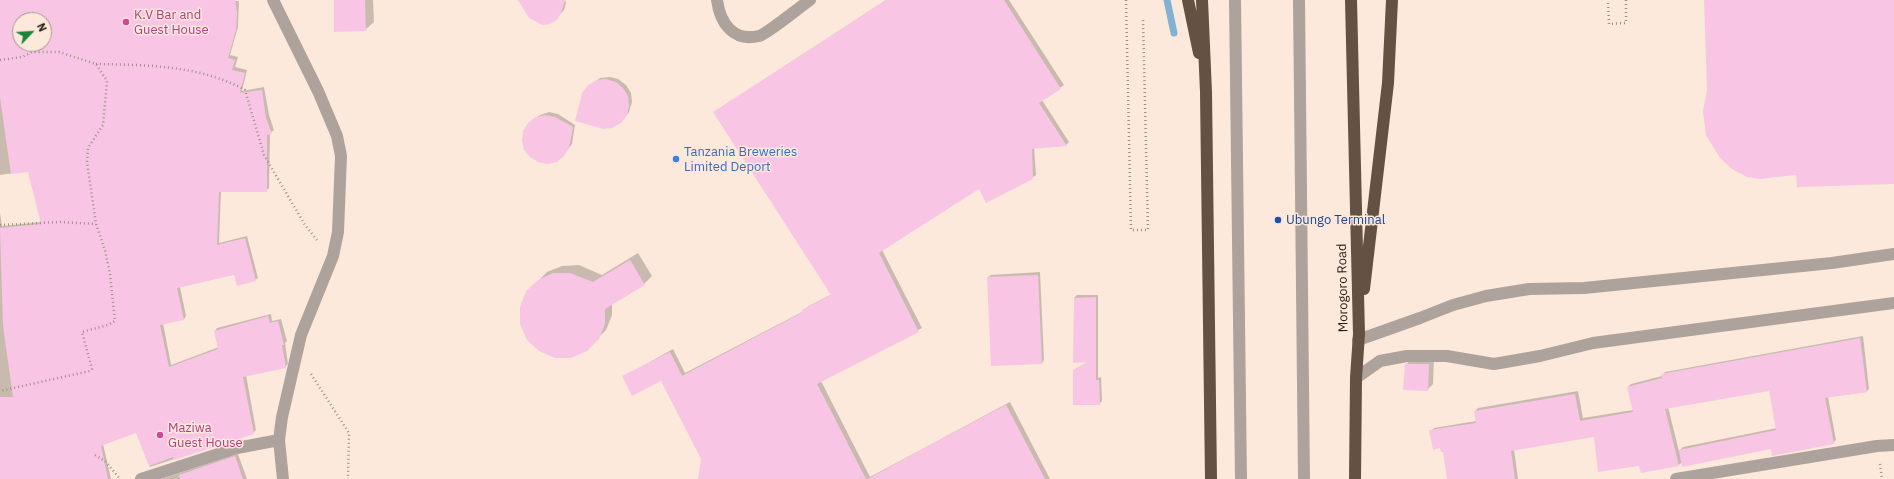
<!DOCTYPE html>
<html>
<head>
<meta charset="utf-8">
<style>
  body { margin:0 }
  #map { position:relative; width:1894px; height:479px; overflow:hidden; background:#fce9db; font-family:"IBM Plex Sans",sans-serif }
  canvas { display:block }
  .north { position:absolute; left:12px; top:12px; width:40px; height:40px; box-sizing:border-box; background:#fce9db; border:1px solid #a5978b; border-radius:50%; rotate:65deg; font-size:11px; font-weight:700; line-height:16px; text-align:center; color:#231b14 }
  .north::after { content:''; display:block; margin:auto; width:14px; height:18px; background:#1c8439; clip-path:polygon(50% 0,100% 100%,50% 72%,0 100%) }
</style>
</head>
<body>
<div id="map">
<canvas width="1894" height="479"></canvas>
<div class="north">N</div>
</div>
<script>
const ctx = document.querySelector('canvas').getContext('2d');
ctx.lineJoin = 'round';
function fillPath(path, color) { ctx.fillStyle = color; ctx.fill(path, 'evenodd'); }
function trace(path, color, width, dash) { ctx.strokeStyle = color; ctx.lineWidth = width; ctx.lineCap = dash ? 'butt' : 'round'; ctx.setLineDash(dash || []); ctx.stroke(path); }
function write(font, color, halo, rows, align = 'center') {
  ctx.font = font + ' "IBM Plex Sans",sans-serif'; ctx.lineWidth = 3; ctx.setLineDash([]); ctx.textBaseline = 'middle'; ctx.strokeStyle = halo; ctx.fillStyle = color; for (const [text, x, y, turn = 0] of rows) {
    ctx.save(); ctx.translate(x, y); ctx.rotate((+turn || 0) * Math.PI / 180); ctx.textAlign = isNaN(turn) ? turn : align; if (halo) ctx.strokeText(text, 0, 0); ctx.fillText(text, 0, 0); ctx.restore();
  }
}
fillPath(new Path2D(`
  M 17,0 L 239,1 L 238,27 L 230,55 L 238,57 L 235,67 L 247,70 L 242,91 L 264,87 L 269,115 L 274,130 L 270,133 L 269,188 L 266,191 L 221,191 L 219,243 L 247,236 L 258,278 L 255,280 L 235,274 L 180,287 L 186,316 L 184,319 L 163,323 L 171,365 L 219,347 L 215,331 L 217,328 L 271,314 L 272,321 L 281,319 L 287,341 L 285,343 L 288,364 L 285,367 L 246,375 L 256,430 L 253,433 L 150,467 L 136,432 L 103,444 L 111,479 L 0,479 L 0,213 L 2,226 L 42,222 L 29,171 L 0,175 L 0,13 ZM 20,20 L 44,20 L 44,44 L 20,44 Z
  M 335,0 L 373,0 L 374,22 L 365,30 Z
  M 526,0 L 565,0 L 566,3 L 564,10 L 556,19 Z
  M 886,0 L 1009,0 L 1064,85 L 1042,100 L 1069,142 L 1066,145 L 1034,147 L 1036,175 L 1032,178 L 979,187 L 882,250 L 922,328 L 821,381 L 870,477 L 1010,402 L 1050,479 L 699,479 L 702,459 L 661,380 L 623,377 L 673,349 L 685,373 L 804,311 L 807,307 L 832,294 L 715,112 Z
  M 610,77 L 618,79 L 626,85 L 631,93 L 632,102 L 629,112 L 624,119 L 589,86 L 600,78 Z
  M 549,112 L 558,114 L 575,125 L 572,144 L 564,155 L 532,120 L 540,115 Z
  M 638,253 L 652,276 L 644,284 L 612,303 L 612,315 L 606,330 L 586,350 L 527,292 L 547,272 L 562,266 L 579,265 L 602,275 Z
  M 1040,272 L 1044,360 L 1042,363 L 988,277 L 991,275 Z
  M 1077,295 L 1098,295 L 1098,378 L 1101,377 L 1102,401 L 1099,404 L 1074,370 L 1089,361 L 1074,298 Z
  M 1863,336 L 1869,389 L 1866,392 L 1828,397 L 1836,440 L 1833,443 L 1772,448 L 1682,462 L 1679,465 L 1642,472 L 1640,465 L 1595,436 L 1514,449 L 1518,479 L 1448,479 L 1444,451 L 1431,431 L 1434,428 L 1476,421 L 1475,411 L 1478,408 L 1578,391 L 1583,418 L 1633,410 L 1628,387 L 1631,384 L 1662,376 L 1665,372 ZM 1770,389 L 1777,428 L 1683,447 L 1679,451 L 1668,407 Z
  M 1434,358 L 1433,384 L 1427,390 L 1406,365 L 1411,359 Z
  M 238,454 L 247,479 L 161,479 Z`), '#0003');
trace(new Path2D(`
  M 1167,0 L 1174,33`), '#82b1d1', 7);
fillPath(new Path2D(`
  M 0,0 L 235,0 L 237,13 L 236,30 L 228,58 L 235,60 L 232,70 L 245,73 L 240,93 L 262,90 L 266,118 L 272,134 L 267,135 L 267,192 L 219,192 L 217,245 L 245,238 L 256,281 L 237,286 L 234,275 L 177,288 L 184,320 L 160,325 L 169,367 L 218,349 L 214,331 L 268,316 L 270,323 L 278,321 L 284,345 L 282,345 L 286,368 L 243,377 L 254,434 L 174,460 L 173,457 L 149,466 L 136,433 L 101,446 L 108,479 L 0,479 L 0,397 L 13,397 L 3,325 L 0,228 L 41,224 L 28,172 L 11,174 L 0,97 ZM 20,20 L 44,20 L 44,44 L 20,44 Z
  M 334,0 L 365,0 L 366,31 L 334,32 Z
  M 518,0 L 565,0 L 561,13 L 557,20 L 550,24 L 542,25 L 529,18 Z
  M 886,0 L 1004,0 L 1061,89 L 1039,103 L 1067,146 L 1032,149 L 1033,179 L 986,203 L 979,189 L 879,253 L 919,332 L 817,384 L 866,479 L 698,479 L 701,459 L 661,381 L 632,396 L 622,376 L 670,352 L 682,376 L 803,312 L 802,310 L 831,295 L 713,112 Z
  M 1704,0 L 1894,0 L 1894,184 L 1797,187 L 1796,175 L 1760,179 L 1747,177 L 1732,169 L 1720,158 L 1706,135 L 1703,111 L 1707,91 Z
  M 606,79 L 616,82 L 623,88 L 628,96 L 629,106 L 627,115 L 621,123 L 612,128 L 603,129 L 575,121 L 582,93 L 588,85 L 597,80 Z
  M 545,115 L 555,117 L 573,127 L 569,148 L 564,156 L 557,162 L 547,164 L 538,162 L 530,157 L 524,150 L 522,140 L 523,131 L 528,123 L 536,117 Z
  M 630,260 L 645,285 L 605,309 L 605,324 L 599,339 L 587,351 L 571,358 L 555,358 L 539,351 L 527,340 L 520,324 L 520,307 L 526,291 L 538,280 L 553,273 L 570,273 L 593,282 Z
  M 1038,275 L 1042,364 L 991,366 L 987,277 Z
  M 1096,297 L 1096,380 L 1099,380 L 1100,405 L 1073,405 L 1073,370 L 1088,362 L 1073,363 L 1074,298 Z
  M 1860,338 L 1867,392 L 1825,398 L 1834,444 L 1772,456 L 1771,449 L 1682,467 L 1679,450 L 1776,430 L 1769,391 L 1665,409 L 1679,466 L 1641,473 L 1639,466 L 1598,472 L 1594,437 L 1511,451 L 1515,479 L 1447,479 L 1443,452 L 1441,452 L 1440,448 L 1433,450 L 1429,430 L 1476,423 L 1474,411 L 1575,394 L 1580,421 L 1633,412 L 1627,387 L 1662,378 L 1661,374 Z
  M 1405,364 L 1429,364 L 1428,391 L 1403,390 Z
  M 1006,405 L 1045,479 L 868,479 L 924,448 Z
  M 235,456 L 243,479 L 180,479 L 179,475 Z`), '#f8c6e4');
trace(new Path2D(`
  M 1126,0 L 1131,230 L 1148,230 L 1143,19
  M 1608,3 L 1609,24 L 1626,23 L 1626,0
  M 0,60 L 22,57 L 32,52 L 59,52 L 96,64 L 107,81 L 103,125 L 88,148 L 87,162 L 96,224 L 105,250 L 110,274 L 115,321 L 108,325 L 82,332 L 92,369 L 90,371 L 0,391
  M 96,64 C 146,65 200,65 245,90 L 264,155 L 305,225 L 317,240
  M 0,225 L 60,222 L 96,224
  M 311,374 L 349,433 L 348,479
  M 95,455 L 105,461 L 120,479
  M 1880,464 L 1882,479`), '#9d8f84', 2.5, [1, 3]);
trace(new Path2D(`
  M 273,0 L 318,91 L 337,136 L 341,156 L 338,232 L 333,256 L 301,335 L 282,417 L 279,440 L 283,479
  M 717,0 C 720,23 733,42 759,36 C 767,34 801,6 810,0
  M 1235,0 L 1241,479
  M 1299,0 L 1304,479
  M 1358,340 L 1420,318 L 1453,305 L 1486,296 L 1529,289 L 1584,288 L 1832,263 L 1894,254
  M 1356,378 L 1380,361 L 1407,356 L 1447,356 L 1494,364 L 1540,356 L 1593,343 L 1894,303
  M 141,479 L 237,448 L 279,440
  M 1676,479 L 1877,446 L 1894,445`), '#ada39c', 12);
trace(new Path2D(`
  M 1188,0 L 1199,53
  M 1202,0 L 1206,92 L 1211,479
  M 1351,0 L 1359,334 L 1356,378 L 1355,479
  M 1364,289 L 1388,83 L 1392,0`), '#645142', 12);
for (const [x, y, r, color] of [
  [126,22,4,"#d1479c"],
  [676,159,4,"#3f7fe0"],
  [1278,220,4,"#1a4fb4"],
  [160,435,4,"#d1479c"]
]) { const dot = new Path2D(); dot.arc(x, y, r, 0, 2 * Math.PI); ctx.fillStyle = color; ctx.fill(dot); trace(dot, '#fce9db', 1.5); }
write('13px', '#b23c85', '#fce9db', [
  ["K.V Bar and",134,15],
  ["Guest House",134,30],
  ["Maziwa",168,428],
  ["Guest House",168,443]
], 'left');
write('13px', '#366cbe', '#fce9db', [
  ["Tanzania Breweries",684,152],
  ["Limited Deport",684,167]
], 'left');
write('13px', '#164399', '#fce9db', [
  ["Ubungo Terminal",1286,220]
], 'left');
write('13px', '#231b14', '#fce9db', [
  ["Morogoro Road",1343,288,-91]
]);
</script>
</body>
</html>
